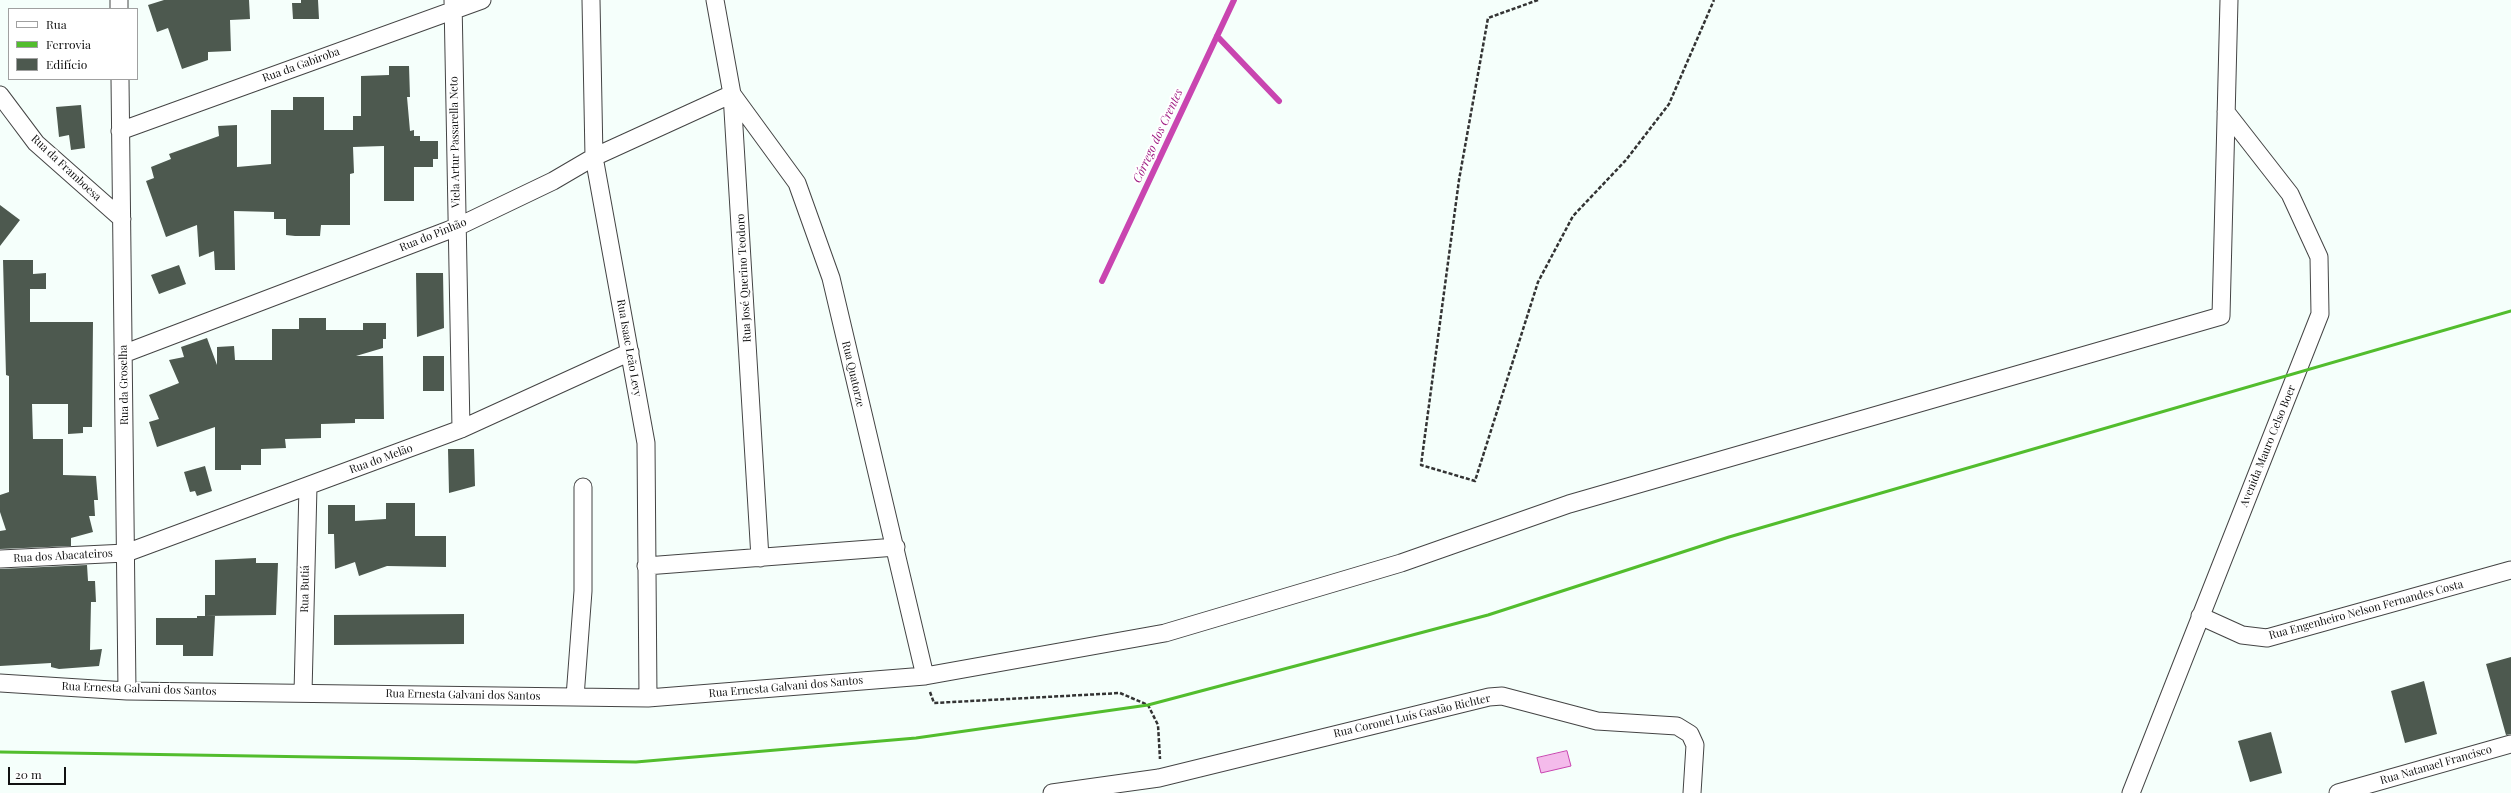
<!DOCTYPE html>
<html>
<head>
<meta charset="utf-8">
<style>
  body { margin:0 }
  #map { position:relative; width:2511px; height:793px; overflow:hidden; background:#f5fffb; font-family:"Playfair Display",serif }
  canvas { display:block }
  .legend { position:absolute; left:8px; top:8px; width:130px; height:72px; box-sizing:border-box; background:#fff; border:1px solid #a0a0a0; margin:0; padding:5px 7px; list-style:none; font-size:12px; color:#111 }
  .legend li { display:flex; align-items:center; gap:8px; height:20px }
  .legend b { width:20px; border:1px solid #a0a0a0 }
  .scale { position:absolute; left:8px; top:767px; width:58px; height:18px; box-sizing:border-box; border:2px solid #111; border-top:0; padding-left:5px; font-size:12px; line-height:14px; white-space:nowrap; color:#111; -webkit-text-stroke:3px #fff; paint-order:stroke }
</style>
</head>
<body>
<div id="map">
<canvas width="2511" height="793"></canvas>
<ul class="legend">
<li><b style="height:5px;background:#fff"></b>Rua</li>
<li><b style="height:5px;background:#52bd2d"></b>Ferrovia</li>
<li><b style="height:11px;background:#4d594f"></b>Edifício</li>
</ul>
<div class="scale">20 m</div>
</div>
<script>
const ctx = document.querySelector('canvas').getContext('2d');
ctx.lineJoin = 'round';
function fillPath(path, color) { ctx.fillStyle = color; ctx.fill(path, 'evenodd'); }
function trace(path, color, width, dash) { ctx.strokeStyle = color; ctx.lineWidth = width; ctx.lineCap = dash ? 'butt' : 'round'; ctx.setLineDash(dash || []); ctx.stroke(path); }
function write(font, color, halo, rows, align = 'center') {
  ctx.font = font + ' "Playfair Display",serif'; ctx.lineWidth = 4; ctx.setLineDash([]); ctx.textBaseline = 'middle'; ctx.strokeStyle = halo; ctx.fillStyle = color; for (const [text, x, y, turn = 0] of rows) {
    ctx.save(); ctx.translate(x, y); ctx.rotate((+turn || 0) * Math.PI / 180); ctx.textAlign = isNaN(turn) ? turn : align; if (halo) ctx.strokeText(text, 0, 0); ctx.fillText(text, 0, 0); ctx.restore();
  }
}
const water = new Path2D(`
  M 1567,751 L 1571,766 L 1541,773 L 1537,758 Z`);
fillPath(water, '#f4bbeb');
trace(water, '#c945b0', 1);
trace(new Path2D(`
  M 1217,36 L 1279,101
  M 1102,281 L 1234,0`), '#c945b0', 6);
fillPath(new Path2D(`
  M 164,0 L 249,0 L 250,19 L 230,20 L 231,51 L 208,52 L 208,60 L 182,69 L 168,28 L 157,32 L 148,5 Z
  M 301,0 L 318,0 L 319,19 L 293,19 L 292,3 L 301,3 Z
  M 389,66 L 409,66 L 410,97 L 407,97 L 410,131 L 414,130 L 414,136 L 420,136 L 420,141 L 438,141 L 438,159 L 433,159 L 433,167 L 414,167 L 414,201 L 384,201 L 384,146 L 353,147 L 354,173 L 350,174 L 350,225 L 321,225 L 320,236 L 295,236 L 286,235 L 286,219 L 274,219 L 274,212 L 234,211 L 235,270 L 215,270 L 214,251 L 199,257 L 197,225 L 166,237 L 146,181 L 154,178 L 151,167 L 171,159 L 169,154 L 219,136 L 218,126 L 237,125 L 237,167 L 271,164 L 271,110 L 293,110 L 293,97 L 324,97 L 324,130 L 353,130 L 353,116 L 361,116 L 361,76 L 389,75 Z
  M 81,105 L 85,148 L 71,150 L 69,135 L 59,137 L 56,107 Z
  M 0,205 L 20,220 L 0,246 Z
  M 3,260 L 33,260 L 33,274 L 46,273 L 46,289 L 30,289 L 30,322 L 93,322 L 92,427 L 83,427 L 83,433 L 68,434 L 68,404 L 32,404 L 33,439 L 63,439 L 63,475 L 96,476 L 98,500 L 94,500 L 95,516 L 89,516 L 93,532 L 71,538 L 71,546 L 0,549 L 0,531 L 6,530 L 0,512 L 0,495 L 9,492 L 9,376 L 6,375 Z
  M 179,265 L 186,284 L 159,294 L 151,275 Z
  M 416,273 L 443,273 L 444,328 L 417,337 Z
  M 299,318 L 326,318 L 326,330 L 363,330 L 363,323 L 386,323 L 386,339 L 383,339 L 383,348 L 356,356 L 383,356 L 384,419 L 355,419 L 355,423 L 321,424 L 321,438 L 285,439 L 286,448 L 261,449 L 261,465 L 241,465 L 241,470 L 215,470 L 215,427 L 157,447 L 149,422 L 159,419 L 149,395 L 179,383 L 169,360 L 184,357 L 181,347 L 207,338 L 217,365 L 217,347 L 234,346 L 235,360 L 272,360 L 272,329 L 299,329 Z
  M 423,356 L 444,356 L 444,391 L 423,391 Z
  M 448,449 L 474,449 L 475,486 L 449,493 Z
  M 205,466 L 212,491 L 197,496 L 195,491 L 190,492 L 184,472 Z
  M 386,503 L 415,503 L 415,536 L 446,536 L 446,567 L 387,566 L 359,576 L 355,562 L 335,569 L 334,534 L 328,534 L 328,505 L 355,505 L 355,521 L 386,519 Z
  M 256,558 L 256,563 L 278,563 L 276,615 L 205,616 L 205,595 L 215,595 L 215,560 Z
  M 87,565 L 88,581 L 95,581 L 96,602 L 91,602 L 90,650 L 102,649 L 99,666 L 59,669 L 51,667 L 51,663 L 0,666 L 0,569 Z
  M 464,614 L 464,644 L 334,645 L 334,615 Z
  M 197,616 L 215,616 L 213,656 L 183,656 L 183,645 L 156,645 L 156,618 L 197,618 Z
  M 2511,657 L 2511,734 L 2506,735 L 2486,664 Z
  M 2424,681 L 2437,734 L 2405,743 L 2391,691 Z
  M 2271,732 L 2282,773 L 2250,782 L 2238,741 Z`), '#4d594f');
const street = new Path2D(`
  M 119,0 L 119,9
  M 453,0 L 461,429
  M 591,0 L 594,157 L 646,443 L 648,698
  M 715,0 L 732,94 L 760,558
  M 120,79 L 127,691
  M 0,95 L 36,143 L 122,219
  M 120,131 L 482,0
  M 123,354 L 457,227 L 553,181 L 594,157 L 732,94 L 797,183 L 831,278 L 925,676
  M 0,559 L 126,553 L 461,429 L 630,352
  M 646,566 L 896,547
  M 2200,616 L 2242,635 L 2267,638 L 2511,570
  M 0,683 L 127,691 L 648,698 L 925,676 L 1165,633 L 1401,563 L 1569,504 L 2221,316 L 2229,0
  M 303,693 L 308,486
  M 575,697 L 583,591 L 583,487
  M 1052,793 L 1159,778 L 1489,697 L 1502,696 L 1597,721 L 1677,726 L 1690,734 L 1695,745 L 1692,793
  M 2131,793 L 2320,314 L 2319,257 L 2290,194 L 2226,112
  M 2338,793 L 2511,744`);
trace(street, '#444', 19);
trace(new Path2D(`
  M 1538,0 L 1488,18 L 1459,180 L 1421,465 L 1475,481 L 1538,282 L 1573,216 L 1626,160 L 1669,104 L 1714,0
  M 930,692 L 934,703 L 1120,693 L 1148,705 L 1158,725 L 1160,759`), '#333', 2.5, [4, 2]);
trace(street, '#fff', 17);
trace(new Path2D(`
  M 0,752 L 636,762 L 916,738 L 1148,705 L 1488,615 L 1729,537 L 2511,311`), '#52bd2d', 3);
write('11px', '#111', '#fff', [
  ["Rua da Gabiroba",301,65,-20],
  ["Viela Artur Passarella Neto",455,142,-91],
  ["Rua da Framboesa",66,168,43],
  ["Rua do Pinhão",433,235,-22],
  ["Rua José Querino Teodoro",744,278,-93],
  ["Rua Isaac Leão Levy",629,348,80],
  ["Rua Quatorze",853,374,77],
  ["Rua da Groselha",124,385,-91],
  ["Avenida Mauro Celso Boer",2268,446,-68],
  ["Rua do Melão",381,459,-20],
  ["Rua dos Abacateiros",63,556,-3],
  ["Rua Butiá",305,589,-89],
  ["Rua Engenheiro Nelson Fernandes Costa",2366,610,-15],
  ["Rua Ernesta Galvani dos Santos",786,687,-5],
  ["Rua Ernesta Galvani dos Santos",139,689,2],
  ["Rua Ernesta Galvani dos Santos",463,695,1],
  ["Rua Coronel Luís Gastão Richter",1412,716,-13],
  ["Rua Natanael Francisco",2436,765,-16]
]);
write('italic 12px', '#9f1d82', '#fff', [
  ["Córrego dos Crentes",1158,136,-65]
]);
</script>
</body>
</html>
